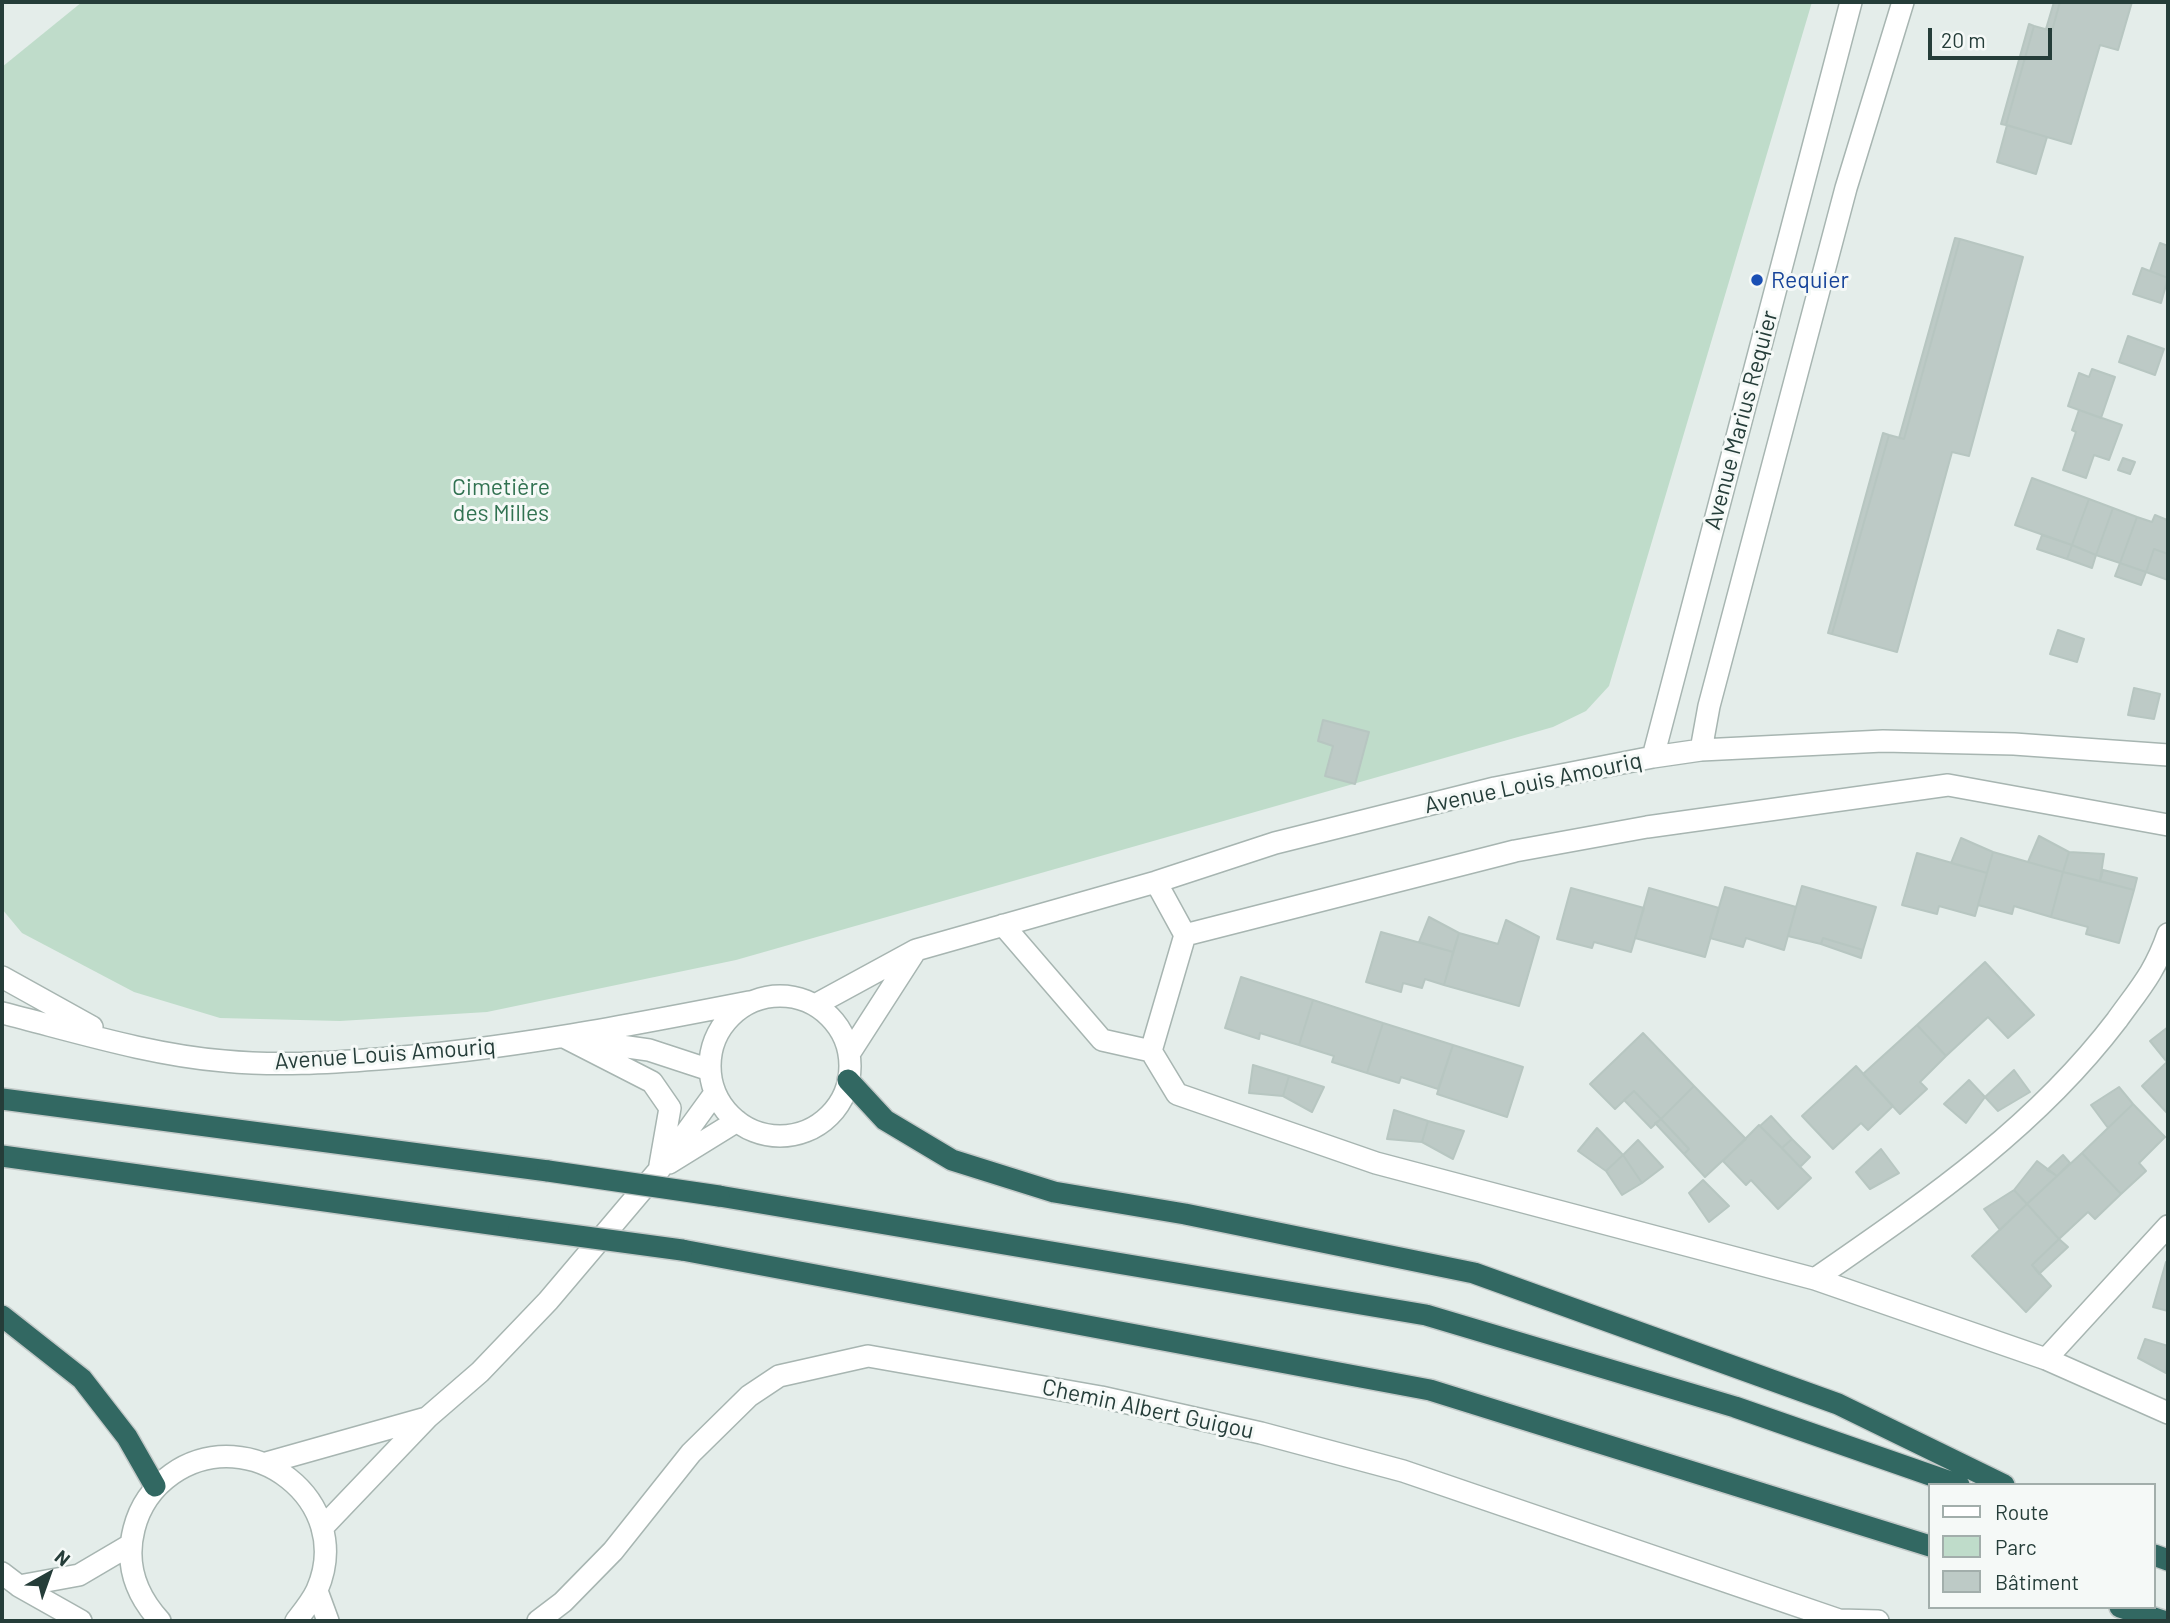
<!DOCTYPE html>
<html>
<head>
<meta charset="utf-8">
<style>
  body { margin:0 }
  #map { position:relative; width:2170px; height:1623px; overflow:hidden; background:#e4edea; font-family:Barlow,sans-serif }
  canvas { display:block }
  .frame { position:absolute; inset:0; border:4px solid #253d39; pointer-events:none }
  .legend { position:absolute; left:1928px; top:1483px; width:228px; height:126px; box-sizing:border-box; background:#f5f9f7; border:2px solid #a2aeab; margin:0; padding:9px 12px; list-style:none; font-size:21px; color:#253d39 }
  .legend li { display:flex; align-items:center; gap:14px; height:35px }
  .legend b { width:35px; border:2px solid #a2aeab }
  .north { position:absolute; left:14px; top:1539px; width:70px; height:70px; -webkit-text-stroke:5px #f5f9f7; paint-order:stroke; rotate:40deg; font-size:19px; font-weight:700; line-height:28px; text-align:center; color:#253d39 }
  .north::after { content:''; display:block; margin:auto; width:24px; height:32px; background:#253d39; clip-path:polygon(50% 0,100% 100%,50% 72%,0 100%) }
  .scale { position:absolute; left:1928px; top:28px; width:124px; height:32px; box-sizing:border-box; border:4px solid #253d39; border-top:0; padding-left:9px; font-size:21px; line-height:24px; white-space:nowrap; color:#253d39; -webkit-text-stroke:5px #f5f9f7; paint-order:stroke }
</style>
</head>
<body>
<div id="map">
<canvas width="2170" height="1623"></canvas>
<div class="frame"></div>
<ul class="legend">
<li><b style="height:9px;background:#fff"></b>Route</li>
<li><b style="height:19px;background:#bfdcca"></b>Parc</li>
<li><b style="height:19px;background:#bdcac6"></b>Bâtiment</li>
</ul>
<div class="north">N</div>
<div class="scale">20 m</div>
</div>
<script>
const ctx = document.querySelector('canvas').getContext('2d');
ctx.lineJoin = 'round';
function fillPath(path, color) { ctx.fillStyle = color; ctx.fill(path, 'evenodd'); }
function trace(path, color, width, dash) { ctx.strokeStyle = color; ctx.lineWidth = width; ctx.lineCap = dash ? 'butt' : 'round'; ctx.setLineDash(dash || []); ctx.stroke(path); }
function write(font, color, halo, rows, align = 'center') {
  ctx.font = font + ' Barlow,sans-serif'; ctx.lineWidth = 6; ctx.setLineDash([]); ctx.textBaseline = 'middle'; ctx.strokeStyle = halo; ctx.fillStyle = color; for (const [text, x, y, turn = 0] of rows) {
    ctx.save(); ctx.translate(x, y); ctx.rotate((+turn || 0) * Math.PI / 180); ctx.textAlign = isNaN(turn) ? turn : align; if (halo) ctx.strokeText(text, 0, 0); ctx.fillText(text, 0, 0); ctx.restore();
  }
}
fillPath(new Path2D(`
  M 82,2 L 1812,2 L 1609,686 L 1586,711 L 1553,727 L 736,960 L 487,1012 L 340,1021 L 220,1018 L 134,992 L 22,933 L 2,909 L 2,67 Z`), '#bfdcca');
const building = new Path2D(`
  M 2054,2 L 2060,2 L 2052,31 L 2046,29 Z
  M 2060,2 L 2132,2 L 2118,50 L 2100,45 L 2071,144 L 2006,125 L 2034,26 L 2052,31 Z
  M 2029,24 L 2034,26 L 2006,125 L 2001,124 Z
  M 2007,125 L 2047,137 L 2036,174 L 1997,162 Z
  M 1955,238 L 1960,239 L 1904,439 L 1899,438 Z
  M 1960,239 L 2023,257 L 1969,456 L 1952,452 L 1897,652 L 1832,634 L 1889,435 L 1904,439 Z
  M 2160,243 L 2168,246 L 2168,278 L 2150,271 Z
  M 2142,268 L 2168,278 L 2161,303 L 2133,294 Z
  M 2128,336 L 2164,349 L 2155,375 L 2119,362 Z
  M 2092,369 L 2115,377 L 2101,418 L 2068,406 L 2079,373 L 2089,377 Z
  M 2079,410 L 2122,425 L 2109,460 L 2094,455 L 2086,478 L 2063,470 L 2076,432 L 2072,430 Z
  M 1883,433 L 1889,435 L 1832,634 L 1828,633 Z
  M 2123,458 L 2135,462 L 2130,474 L 2118,470 Z
  M 2032,478 L 2089,499 L 2072,545 L 2015,525 Z
  M 2089,499 L 2113,508 L 2096,555 L 2072,545 Z
  M 2113,508 L 2137,517 L 2120,563 L 2096,555 Z
  M 2155,515 L 2167,520 L 2168,554 L 2154,549 L 2146,572 L 2120,563 L 2137,517 L 2152,522 Z
  M 2042,535 L 2072,545 L 2067,559 L 2037,549 Z
  M 2072,545 L 2096,555 L 2092,568 L 2067,559 Z
  M 2154,549 L 2168,554 L 2168,580 L 2146,572 Z
  M 2120,563 L 2146,572 L 2141,585 L 2115,576 Z
  M 2058,630 L 2084,639 L 2077,662 L 2050,654 Z
  M 2134,688 L 2160,694 L 2154,719 L 2128,715 Z
  M 1323,720 L 1369,732 L 1355,784 L 1325,776 L 1333,746 L 1318,741 Z
  M 2039,836 L 2069,852 L 2063,872 L 2028,862 Z
  M 1961,838 L 1993,852 L 1987,873 L 1951,863 Z
  M 1993,852 L 2063,872 L 2051,917 L 2014,906 L 2012,914 L 1978,905 Z
  M 2069,852 L 2104,854 L 2100,881 L 2063,872 Z
  M 1917,853 L 1987,873 L 1975,916 L 1939,906 L 1937,914 L 1902,905 Z
  M 2103,870 L 2137,878 L 2134,890 L 2100,881 Z
  M 2063,872 L 2134,890 L 2119,943 L 2086,934 L 2088,927 L 2051,917 Z
  M 1802,886 L 1876,907 L 1863,950 L 1823,938 L 1821,944 L 1788,936 Z
  M 1725,887 L 1796,907 L 1784,950 L 1746,938 L 1743,947 L 1710,938 Z
  M 1571,888 L 1644,908 L 1631,952 L 1594,942 L 1592,948 L 1557,939 Z
  M 1649,888 L 1719,908 L 1705,957 L 1635,938 Z
  M 1429,917 L 1459,933 L 1453,952 L 1419,942 Z
  M 1506,920 L 1539,937 L 1519,1006 L 1444,985 L 1459,933 L 1498,944 Z
  M 1381,932 L 1453,952 L 1444,985 L 1425,979 L 1422,988 L 1403,983 L 1401,992 L 1366,982 Z
  M 1823,938 L 1863,950 L 1861,958 L 1821,944 Z
  M 1985,962 L 2034,1015 L 2008,1038 L 1988,1017 L 1946,1056 L 1917,1025 Z
  M 1241,977 L 1313,1000 L 1299,1045 L 1260,1033 L 1259,1039 L 1225,1028 Z
  M 1313,1000 L 1383,1023 L 1367,1073 L 1332,1062 L 1334,1056 L 1299,1045 Z
  M 1383,1023 L 1453,1045 L 1438,1089 L 1401,1077 L 1399,1083 L 1367,1073 Z
  M 1917,1025 L 1946,1056 L 1920,1082 L 1927,1089 L 1900,1114 L 1863,1074 Z
  M 2168,1027 L 2168,1061 L 2167,1062 L 2150,1041 Z
  M 1643,1033 L 1694,1086 L 1661,1119 L 1634,1091 L 1615,1109 L 1590,1084 Z
  M 1453,1045 L 1523,1067 L 1507,1117 L 1437,1094 Z
  M 2168,1061 L 2168,1114 L 2142,1086 Z
  M 1253,1065 L 1289,1076 L 1283,1096 L 1249,1093 Z
  M 1856,1066 L 1893,1106 L 1868,1130 L 1861,1123 L 1833,1149 L 1802,1116 Z
  M 2014,1070 L 2030,1092 L 1998,1111 L 1985,1097 Z
  M 1289,1076 L 1324,1087 L 1312,1112 L 1283,1096 Z
  M 1969,1080 L 1985,1097 L 1966,1123 L 1944,1104 Z
  M 1694,1086 L 1746,1139 L 1705,1177 L 1684,1154 L 1689,1149 L 1661,1119 Z
  M 2119,1087 L 2133,1104 L 2108,1128 L 2091,1105 Z
  M 1634,1091 L 1661,1119 L 1651,1128 L 1624,1100 Z
  M 2133,1104 L 2165,1137 L 2139,1163 L 2146,1171 L 2121,1194 L 2082,1153 Z
  M 1394,1110 L 1428,1121 L 1422,1142 L 1387,1139 Z
  M 1771,1116 L 1792,1139 L 1782,1148 L 1760,1126 Z
  M 1661,1119 L 1689,1149 L 1684,1154 L 1655,1123 Z
  M 1428,1121 L 1464,1131 L 1453,1159 L 1422,1142 Z
  M 1759,1125 L 1811,1178 L 1778,1209 L 1751,1180 L 1746,1185 L 1723,1161 Z
  M 1597,1128 L 1623,1155 L 1606,1171 L 1578,1151 Z
  M 1792,1139 L 1810,1157 L 1800,1167 L 1782,1148 Z
  M 1638,1140 L 1663,1167 L 1642,1183 L 1623,1155 Z
  M 1881,1149 L 1899,1173 L 1870,1189 L 1856,1172 Z
  M 2082,1153 L 2121,1194 L 2095,1219 L 2088,1212 L 2059,1239 L 2027,1204 Z
  M 1623,1155 L 1642,1183 L 1622,1195 L 1606,1171 Z
  M 2063,1155 L 2070,1163 L 2057,1176 L 2047,1170 Z
  M 2037,1161 L 2057,1176 L 2027,1204 L 2014,1190 Z
  M 1703,1180 L 1729,1206 L 1709,1222 L 1689,1193 Z
  M 2014,1190 L 2027,1204 L 2000,1230 L 1984,1209 Z
  M 2027,1204 L 2059,1239 L 2032,1265 L 2051,1286 L 2026,1312 L 1972,1256 Z
  M 2059,1239 L 2068,1247 L 2039,1274 L 2032,1265 Z
  M 2166,1262 L 2168,1263 L 2168,1311 L 2153,1307 Z
  M 2145,1339 L 2168,1346 L 2166,1373 L 2138,1358 Z`);
fillPath(building, '#bdcac6');
trace(building, '#b7c6c1', 2);
const minor = new Path2D(`
  M 1701,750 L 1709,706 L 1846,188 L 1903,2
  M 1653,757 L 1851,2
  M 1003,925 L 1102,1040 L 1151,1051 L 1185,935 L 1156,882
  M 1185,935 L 1515,851 L 1647,827 L 1948,785 L 2168,825
  M 2,977 L 92,1027
  M710 1066a70 70 0 1 1 140 0a70 70 0 1 1-140 0Z
  M 815,1005 L 916,950 L 1156,882 L 1275,843 L 1495,788 L 1653,757 L 1701,750 L 1883,741 L 2014,744 L 2168,755
  M 2,1013 C 74,1031 150,1055 224,1061 C 276,1066 327,1063 378,1059 C 503,1050 626,1026 749,1002
  M 566,1038 L 652,1082 L 670,1108 L 660,1165
  M 585,1041 L 649,1050 L 710,1070
  M 1151,1051 L 1177,1094 L 1376,1163 L 1815,1279 L 2046,1359 L 2168,1413
  M 849,1054 L 914,953
  M 669,1163 L 737,1121
  M 1815,1279 C 1926,1202 2034,1129 2117,1020 C 2140,988 2155,972 2168,934
  M 2046,1359 L 2168,1226
  M 266,1463 L 426,1418
  M 322,1528 L 428,1417 L 480,1372 L 548,1301 L 659,1170 L 715,1093
  M 2,1573 L 19,1586 L 81,1621
  M 19,1586 L 79,1575 L 130,1545
  M 317,1591 L 328,1621
  M 1839,1620 L 1878,1621
  M 160,1621 C 136,1595 125,1564 134,1529 C 140,1505 152,1488 172,1474 C 250,1420 356,1501 317,1590 C 312,1601 303,1612 296,1621
  M 538,1621 L 563,1602 L 613,1551 L 691,1453 L 749,1396 L 779,1376 L 868,1356 L 1101,1397 L 1261,1433 L 1403,1471 L 1842,1621`);
const highway = new Path2D(`
  M 848,1080 L 885,1120 L 952,1160 L 1054,1192 L 1185,1214 L 1474,1273 L 1838,1404 L 2004,1485
  M 2,1099 L 548,1171
  M 2,1156 L 519,1228
  M 719,1196 L 1426,1315 L 1735,1407 L 1959,1485
  M 682,1250 L 1430,1390 L 1930,1546
  M 2,1316 L 82,1379 L 127,1437 L 155,1486
  M 2154,1555 L 2168,1560
  M 2120,1607 L 2163,1621`);
trace(minor, '#a7b5b1', 24);
trace(highway, '#c2c9c8', 24);
trace(minor, '#fff', 21);
trace(highway, '#326862', 21);
const highwayBridge = new Path2D(`
  M 548,1171 L 719,1196
  M 519,1228 L 682,1250`);
trace(highwayBridge, '#c2c9c8', 24, []);
trace(highwayBridge, '#326862', 21);
for (const [x, y, r, color] of [
  [1757,280,7,"#1a4fb4"]
]) { const dot = new Path2D(); dot.arc(x, y, r, 0, 2 * Math.PI); ctx.fillStyle = color; ctx.fill(dot); trace(dot, '#f5f9f7', 2.5); }
write('23px', '#164399', '#f5f9f7', [
  ["Requier",1771,280]
], 'left');
write('23px', '#253d39', '#f5f9f7', [
  ["Avenue Marius Requier",1741,420,-75],
  ["Avenue Louis Amouriq",1533,783,-12],
  ["Avenue Louis Amouriq",385,1054,-4],
  ["Chemin Albert Guigou",1148,1409,12]
]);
write('23px', '#317251', '#f5f9f7', [
  ["Cimetière",501,487],
  ["des Milles",501,513]
]);
</script>
</body>
</html>
